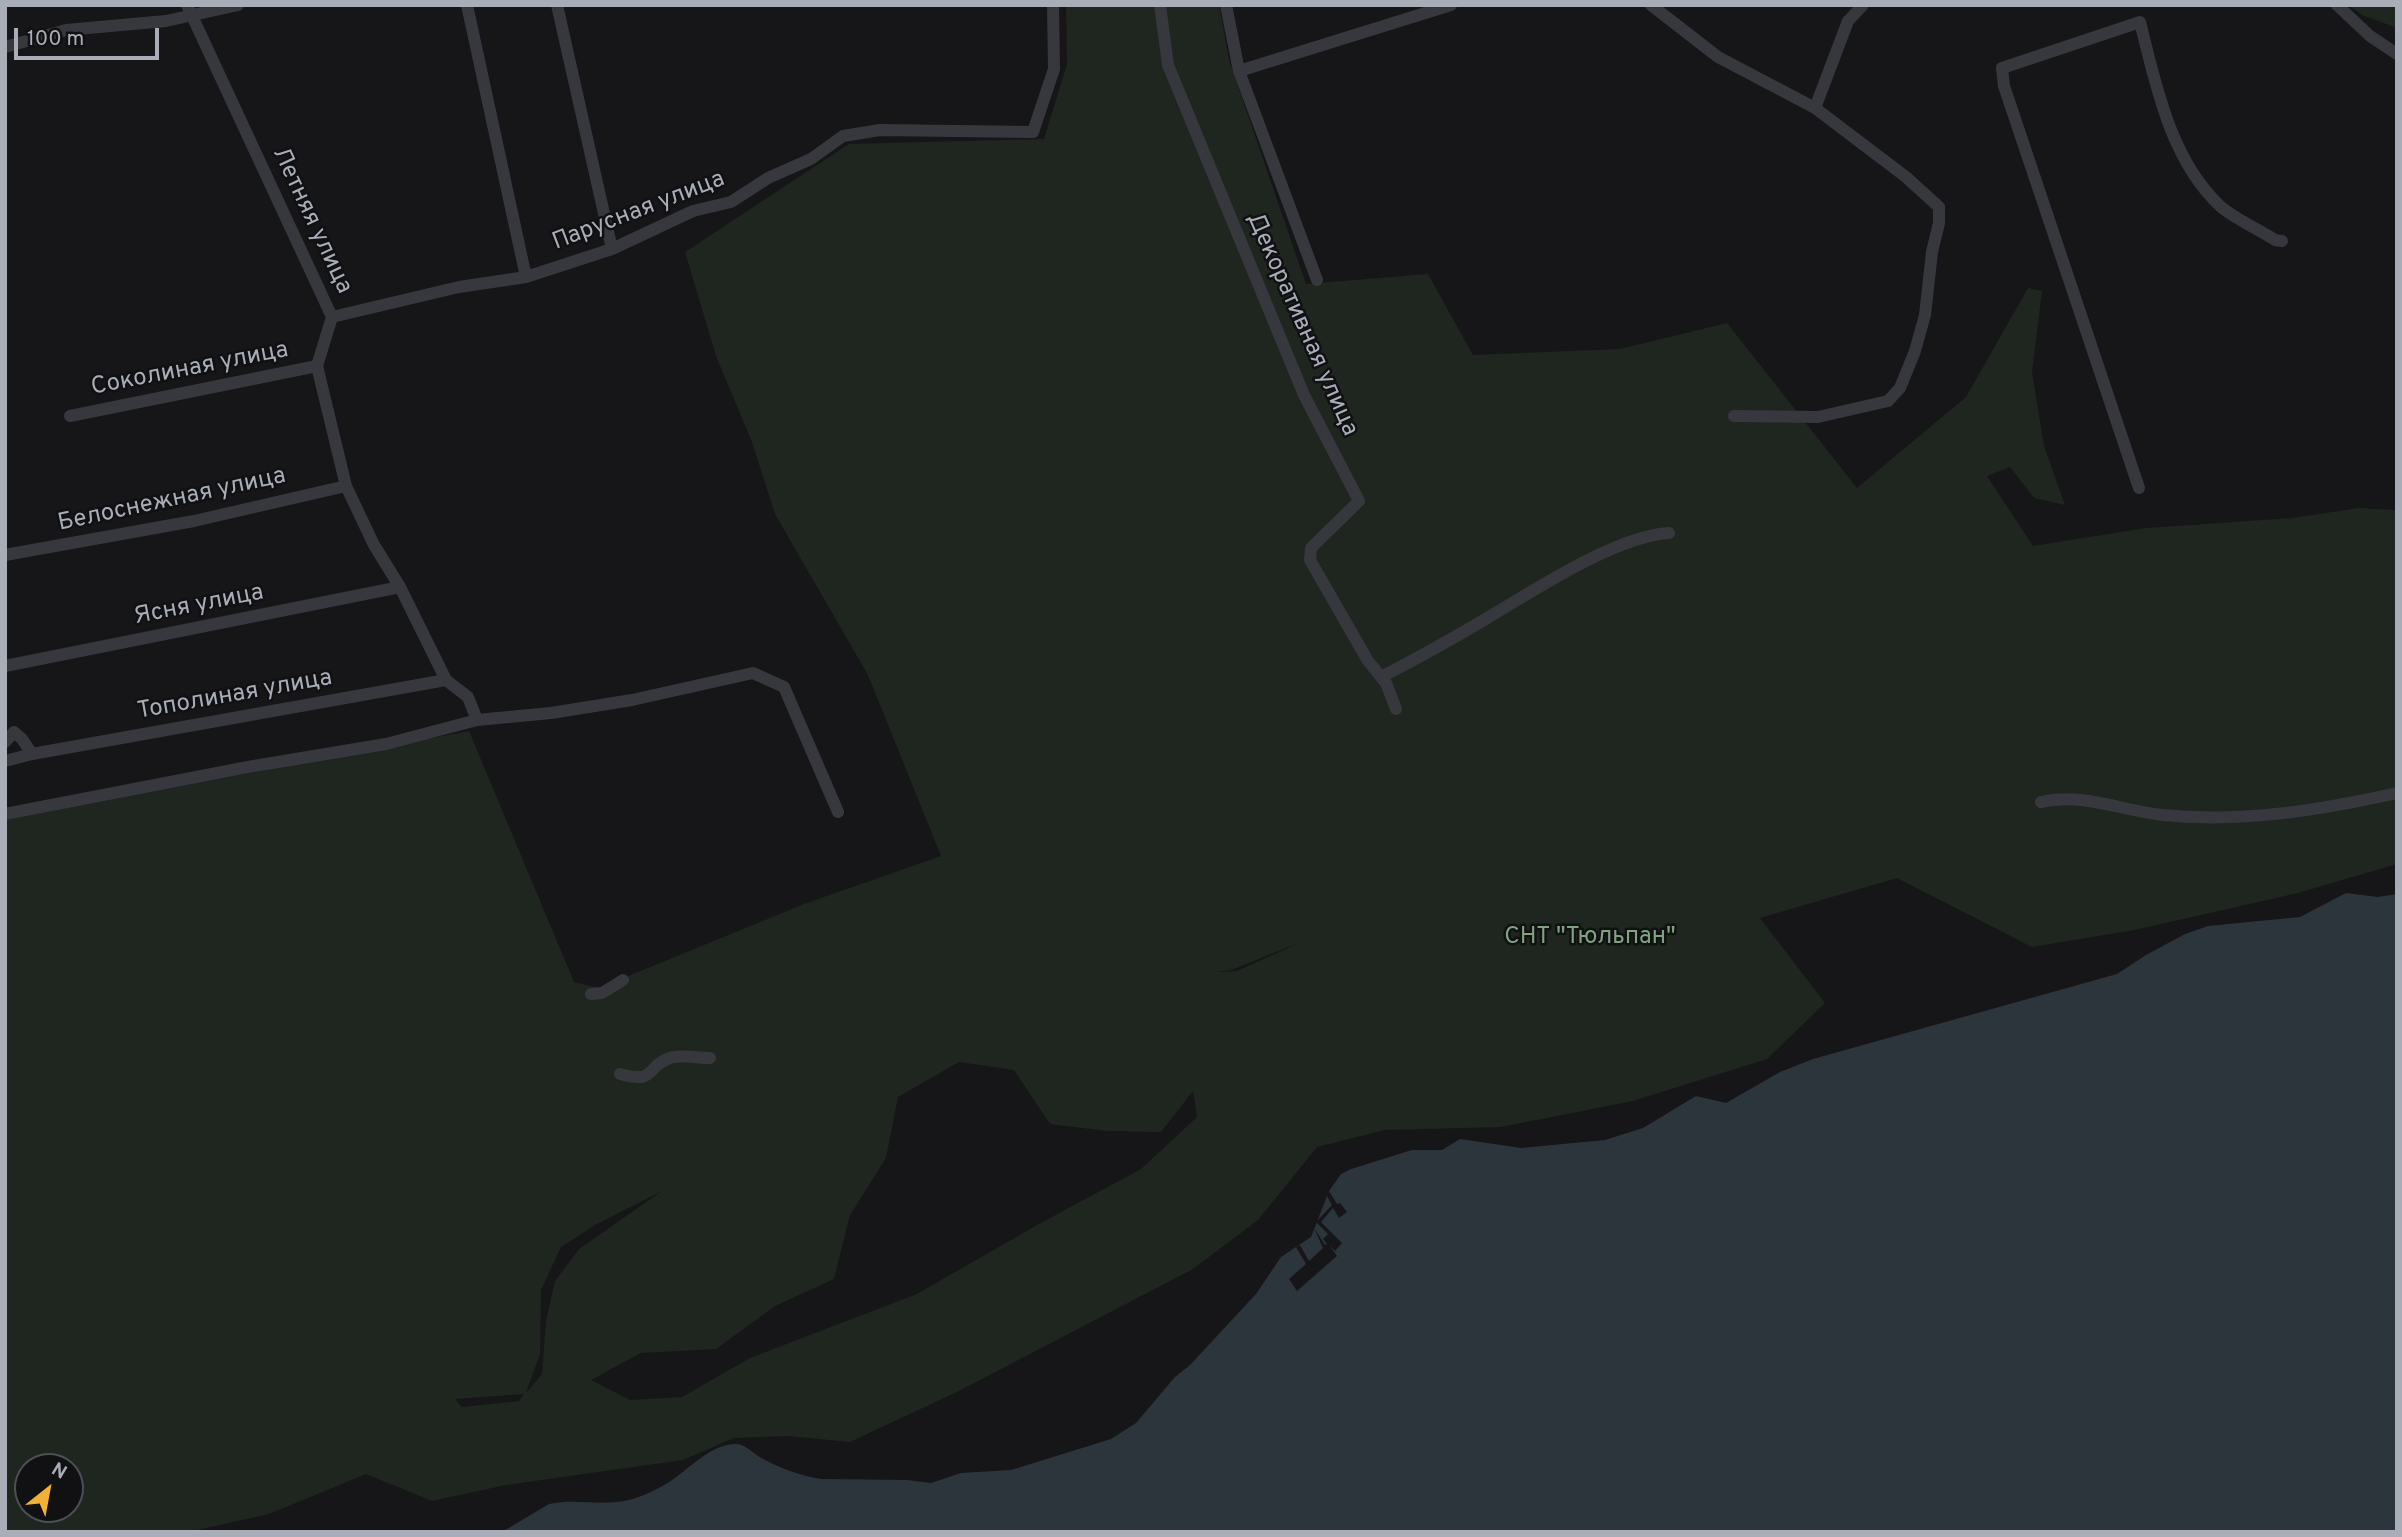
<!DOCTYPE html>
<html>
<head>
<meta charset="utf-8">
<style>
  body { margin:0 }
  #map { position:relative; width:2402px; height:1537px; overflow:hidden; background:#161618; font-family:Overpass,sans-serif }
  canvas { display:block }
  .frame { position:absolute; inset:0; border:7px solid #a8adb8; pointer-events:none }
  .north { position:absolute; left:14px; top:1453px; width:70px; height:70px; box-sizing:border-box; background:#111113; border:2px solid #4d4f55; border-radius:50%; rotate:31deg; font-size:19px; font-weight:700; line-height:28px; text-align:center; color:#a8adb8 }
  .north::after { content:''; display:block; margin:auto; width:24px; height:32px; background:#f2b134; clip-path:polygon(50% 0,100% 100%,50% 72%,0 100%) }
  .scale { position:absolute; left:14px; top:28px; width:145px; height:32px; box-sizing:border-box; border:4px solid #a8adb8; border-top:0; padding-left:9px; font-size:21px; line-height:24px; white-space:nowrap; color:#a8adb8; -webkit-text-stroke:5px #111113; paint-order:stroke }
</style>
</head>
<body>
<div id="map">
<canvas width="2402" height="1537"></canvas>
<div class="frame"></div>
<div class="north">N</div>
<div class="scale">100 m</div>
</div>
<script>
const ctx = document.querySelector('canvas').getContext('2d');
ctx.lineJoin = 'round';
function fillPath(path, color) { ctx.fillStyle = color; ctx.fill(path, 'evenodd'); }
function trace(path, color, width, dash) { ctx.strokeStyle = color; ctx.lineWidth = width; ctx.lineCap = dash ? 'butt' : 'round'; ctx.setLineDash(dash || []); ctx.stroke(path); }
function write(font, color, halo, rows, align = 'center') {
  ctx.font = font + ' Overpass,sans-serif'; ctx.lineWidth = 5; ctx.setLineDash([]); ctx.textBaseline = 'middle'; ctx.strokeStyle = halo; ctx.fillStyle = color; for (const [text, x, y, turn = 0] of rows) {
    ctx.save(); ctx.translate(x, y); ctx.rotate((+turn || 0) * Math.PI / 180); ctx.textAlign = isNaN(turn) ? turn : align; if (halo) ctx.strokeText(text, 0, 0); ctx.fillText(text, 0, 0); ctx.restore();
  }
}
fillPath(new Path2D(`
  M 1066,5 L 1219,5 L 1229,60 L 1306,284 L 1428,274 L 1473,355 L 1620,349 L 1727,323 L 1857,488 L 1966,397 L 2028,288 L 2042,291 L 2032,372 L 2044,446 L 2065,505 L 2034,498 L 2010,467 L 1987,476 L 2033,546 L 2146,528 L 2292,518 L 2359,508 L 2397,510 L 2397,864 L 2298,893 L 2135,930 L 2032,947 L 1897,878 L 1760,918 L 1825,1003 L 1767,1059 L 1633,1101 L 1501,1127 L 1385,1130 L 1317,1147 L 1258,1220 L 1193,1269 L 959,1391 L 850,1442 L 788,1436 L 734,1438 L 683,1460 L 506,1485 L 432,1501 L 366,1474 L 269,1514 L 188,1532 L 5,1532 L 5,820 L 469,731 L 574,982 L 599,988 L 804,904 L 941,856 L 868,675 L 775,514 L 752,442 L 716,356 L 685,252 L 849,144 L 1044,139 L 1067,64 ZM 1299,943 L 1237,971 L 1215,972 L 1231,970 ZM 959,1062 L 1014,1070 L 1050,1124 L 1107,1131 L 1161,1132 L 1193,1091 L 1197,1117 L 1141,1169 L 1037,1225 L 917,1294 L 750,1358 L 682,1397 L 630,1400 L 591,1380 L 641,1353 L 716,1349 L 775,1306 L 834,1279 L 850,1215 L 886,1158 L 898,1097 ZM 662,1191 L 579,1249 L 555,1281 L 546,1321 L 542,1374 L 526,1393 L 540,1354 L 541,1290 L 561,1247 L 597,1224 ZM 524,1394 L 519,1401 L 462,1407 L 455,1399 ZM 28,1467 L 70,1467 L 70,1509 L 28,1509 Z
  M 2348,5 L 2397,5 L 2397,28 L 2362,15 Z`), '#1e261f');
fillPath(new Path2D(`
  M 2346,893 L 2378,897 L 2397,894 L 2397,1532 L 502,1532 L 549,1504 C 582,1497 609,1510 644,1495 C 653,1491 664,1486 672,1480 C 691,1467 713,1443 737,1444 C 747,1445 756,1456 765,1460 C 782,1469 802,1476 821,1479 L 907,1480 L 931,1483 L 961,1473 L 1011,1470 L 1111,1439 L 1136,1423 L 1175,1377 L 1190,1365 L 1256,1294 L 1281,1257 L 1311,1237 L 1329,1191 L 1341,1174 L 1351,1169 L 1412,1150 L 1442,1150 L 1460,1139 L 1521,1148 L 1605,1140 L 1643,1128 L 1696,1096 L 1726,1103 L 1780,1072 L 1813,1059 L 2117,974 L 2146,955 L 2185,934 L 2208,926 L 2300,917 Z`), '#2c353c');
fillPath(new Path2D(`
  M 1329,1191 L 1337,1204 L 1340,1203 L 1347,1212 L 1339,1218 L 1333,1208 L 1321,1222 L 1342,1243 L 1335,1251 L 1329,1245 L 1337,1256 L 1297,1291 L 1289,1279 L 1306,1264 L 1296,1247 L 1300,1245 L 1309,1261 L 1323,1248 L 1314,1228 L 1325,1245 L 1327,1244 L 1323,1239 L 1328,1234 L 1316,1222 L 1332,1205 L 1327,1196 Z`), '#161618');
trace(new Path2D(`
  M 187,5 L 332,317 L 317,366 L 346,486 L 374,545 L 400,587 L 446,680 L 468,697 L 477,720
  M 467,5 L 526,277
  M 557,5 L 612,249
  M 1160,5 L 1168,65 L 1304,395 L 1359,501 L 1311,548 L 1310,560 L 1368,661 L 1386,683 L 1396,709
  M 1226,5 L 1239,71 L 1317,280
  M 1651,5 L 1718,57 L 1815,108 L 1906,177 L 1939,207 L 1939,223 L 1932,252 L 1925,315 L 1915,351 L 1900,388 L 1888,401 L 1818,417 L 1734,416
  M 2337,5 L 2370,36 L 2397,54
  M 5,47 L 66,30 L 166,21 L 238,5
  M 1239,71 L 1451,5
  M 1815,108 L 1848,21 L 1863,5
  M 332,317 L 459,287 L 526,277 L 612,249 L 693,211 L 731,202 L 768,178 L 811,159 L 843,136 L 880,130 L 1033,132 L 1054,69 L 1053,5
  M 70,416 L 317,366
  M 2139,488 L 2004,86 L 2002,68 L 2140,22 C 2156,85 2170,159 2220,206 C 2235,219 2258,229 2275,240 L 2282,241
  M 5,555 L 194,521 L 346,486
  M 5,666 L 400,587
  M 1381,677 C 1418,658 1454,638 1489,617 C 1535,590 1616,536 1669,533
  M 5,742 L 14,732 L 22,739 L 32,754
  M 5,761 L 32,754 L 446,680
  M 2041,802 C 2081,792 2123,811 2163,815 C 2241,823 2321,810 2397,793
  M 5,814 L 248,767 L 386,744 L 477,720 L 551,713 L 632,700 L 753,673 L 784,687 L 838,812
  M 591,994 L 602,993 L 623,980
  M 620,1074 C 658,1084 644,1067 670,1058 C 681,1054 698,1058 710,1058`), '#37383d', 12);
write('24px', '#a8adb8', '#111113', [
  ["Парусная улица",639,212,-21],
  ["Летняя улица",311,221,65],
  ["Декоративная улица",1301,325,66],
  ["Соколиная улица",190,370,-11],
  ["Белоснежная улица",172,501,-12],
  ["Ясня улица",199,606,-11],
  ["Тополиная улица",235,696,-10]
]);
write('24px', '#7fa381', '#111113', [
  ["СНТ \"Тюльпан\"",1590,938]
]);
</script>
</body>
</html>
